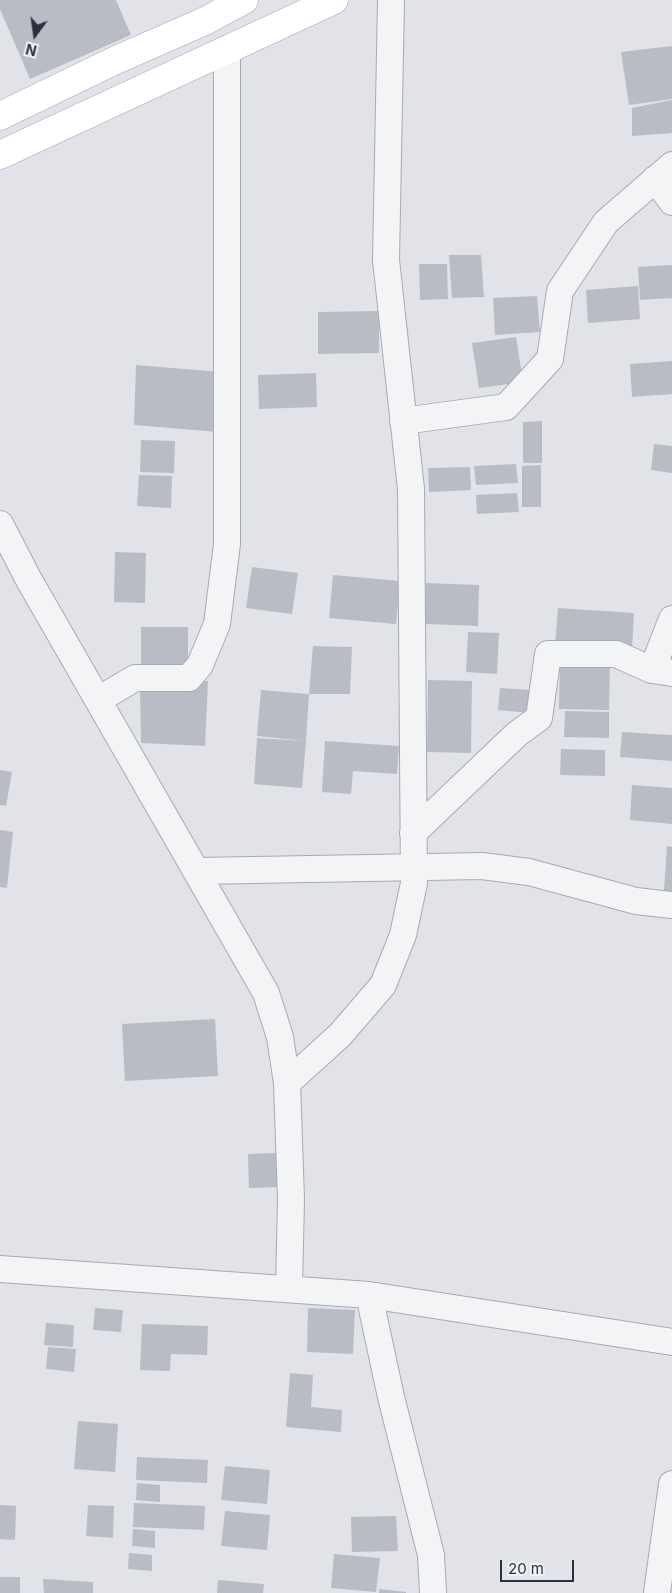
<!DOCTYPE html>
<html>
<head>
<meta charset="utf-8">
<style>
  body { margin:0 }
  #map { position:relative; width:672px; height:1593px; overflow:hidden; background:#e1e3e8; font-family:Inter,sans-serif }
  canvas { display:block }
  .north { position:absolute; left:10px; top:10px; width:50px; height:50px; -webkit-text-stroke:4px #f0f2f5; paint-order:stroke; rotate:194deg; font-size:14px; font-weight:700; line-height:20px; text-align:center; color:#2b303d }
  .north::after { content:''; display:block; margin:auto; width:18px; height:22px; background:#2b303d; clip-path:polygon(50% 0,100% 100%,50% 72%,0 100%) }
  .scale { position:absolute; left:500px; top:1560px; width:74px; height:22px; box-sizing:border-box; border:2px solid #2b303d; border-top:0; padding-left:6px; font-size:15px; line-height:18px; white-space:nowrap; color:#2b303d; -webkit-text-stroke:4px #f0f2f5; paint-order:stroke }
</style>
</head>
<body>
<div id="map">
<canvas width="672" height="1593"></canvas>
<div class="north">N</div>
<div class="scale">20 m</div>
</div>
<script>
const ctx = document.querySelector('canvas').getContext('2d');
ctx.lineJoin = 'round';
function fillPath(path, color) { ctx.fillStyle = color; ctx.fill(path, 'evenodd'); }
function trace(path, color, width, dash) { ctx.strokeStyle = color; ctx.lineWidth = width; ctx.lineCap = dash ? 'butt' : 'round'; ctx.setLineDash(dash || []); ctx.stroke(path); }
fillPath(new Path2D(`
  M 0,0 L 116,0 L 131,35 L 30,79 L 0,9 Z
  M 672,46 L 672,99 L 629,105 L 621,52 Z
  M 672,100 L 672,133 L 632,136 L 632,108 Z
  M 449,255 L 481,255 L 484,297 L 452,298 Z
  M 419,264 L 447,264 L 448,299 L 420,300 Z
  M 672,265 L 672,298 L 640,300 L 638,267 Z
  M 638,286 L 640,319 L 588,323 L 586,290 Z
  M 537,296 L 540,332 L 495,335 L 493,298 Z
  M 379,311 L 379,353 L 318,354 L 318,312 Z
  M 516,337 L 523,382 L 479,388 L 472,343 Z
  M 672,361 L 672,394 L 632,397 L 630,364 Z
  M 136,365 L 221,372 L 218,432 L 134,425 Z
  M 316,373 L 317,407 L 259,409 L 258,375 Z
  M 542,421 L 542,463 L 523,463 L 523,422 Z
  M 141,440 L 175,441 L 174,473 L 140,472 Z
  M 654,444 L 672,446 L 672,473 L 651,470 Z
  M 516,464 L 518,483 L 476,485 L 474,466 Z
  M 541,465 L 541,507 L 522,507 L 522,466 Z
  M 470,467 L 471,490 L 429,492 L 428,468 Z
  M 139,475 L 172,476 L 171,508 L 137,506 Z
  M 517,493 L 519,512 L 477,514 L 476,495 Z
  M 115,552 L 146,553 L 145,603 L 114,602 Z
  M 252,567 L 298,573 L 292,614 L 246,608 Z
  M 333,575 L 400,581 L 396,624 L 329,618 Z
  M 426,583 L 479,585 L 478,626 L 425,624 Z
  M 558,608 L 634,613 L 632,650 L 555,645 Z
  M 141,627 L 188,627 L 188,664 L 141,665 Z
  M 468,632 L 499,633 L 497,674 L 466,672 Z
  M 313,646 L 352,647 L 350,694 L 309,694 Z
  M 560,661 L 610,663 L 609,710 L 559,709 Z
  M 428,680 L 472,681 L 471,753 L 427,752 Z
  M 208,681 L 205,746 L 141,743 L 140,684 Z
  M 500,688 L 532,690 L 530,713 L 498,710 Z
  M 261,690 L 309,694 L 306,741 L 257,736 Z
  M 565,711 L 609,712 L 609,738 L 564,737 Z
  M 622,732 L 672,735 L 672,761 L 620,757 Z
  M 257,738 L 306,741 L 302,788 L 254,784 Z
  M 325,741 L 399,746 L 397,774 L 353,771 L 351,794 L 322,792 Z
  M 561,749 L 605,750 L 605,776 L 560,775 Z
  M 0,770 L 12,772 L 6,806 L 0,805 Z
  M 632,785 L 672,788 L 672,824 L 630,820 Z
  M 0,830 L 13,832 L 7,888 L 0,887 Z
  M 667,846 L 672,847 L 672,892 L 664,891 Z
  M 215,1019 L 218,1076 L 125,1081 L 122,1024 Z
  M 277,1153 L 279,1187 L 249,1188 L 248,1154 Z
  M 95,1308 L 123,1310 L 121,1332 L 93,1330 Z
  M 308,1308 L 355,1310 L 353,1354 L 307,1352 Z
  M 46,1323 L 74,1325 L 73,1347 L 44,1345 Z
  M 142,1324 L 208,1326 L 207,1355 L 171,1354 L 170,1371 L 140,1370 Z
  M 48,1347 L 76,1349 L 74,1372 L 46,1369 Z
  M 290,1373 L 313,1375 L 311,1407 L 342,1410 L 341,1432 L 286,1427 Z
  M 78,1421 L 118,1424 L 115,1472 L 74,1469 Z
  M 137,1457 L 208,1460 L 207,1483 L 136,1480 Z
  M 225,1466 L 270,1470 L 267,1504 L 221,1500 Z
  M 137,1483 L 160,1485 L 160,1502 L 136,1500 Z
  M 134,1503 L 205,1506 L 204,1530 L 133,1527 Z
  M 0,1505 L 16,1506 L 15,1540 L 0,1539 Z
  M 88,1505 L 114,1506 L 113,1538 L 86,1536 Z
  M 225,1511 L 270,1515 L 267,1550 L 221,1546 Z
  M 396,1516 L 398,1551 L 352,1552 L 351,1517 Z
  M 133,1529 L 155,1531 L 155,1548 L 132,1546 Z
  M 129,1553 L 152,1555 L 152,1571 L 128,1569 Z
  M 334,1554 L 380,1558 L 376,1592 L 331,1588 Z
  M 0,1577 L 20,1577 L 20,1593 L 0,1593 Z
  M 43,1579 L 93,1582 L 93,1593 L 44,1593 Z
  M 218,1580 L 264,1584 L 263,1593 L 217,1593 Z
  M 379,1589 L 406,1592 L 406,1593 L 379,1593 Z`), '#b8bcc4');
const minor = new Path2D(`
  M 655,179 L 672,202
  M 403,421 L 506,407 L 550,359 L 560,291 L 606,222 L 672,165
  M 0,524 L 29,580 L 266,993 L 280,1037 L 287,1083 L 291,1199 L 289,1289
  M 652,670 L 672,619
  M 98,700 L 135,678 L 189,678 L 200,665 L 217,624 L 227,544 L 227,49
  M 413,833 L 517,734 L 539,718 L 548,654 L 616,654 L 652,670 L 672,673
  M 197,871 L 482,866 L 529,872 L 636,901 L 672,905
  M 287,1083 L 340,1035 L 383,985 L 403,935 L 414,883 L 411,489 L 386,260 L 391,0
  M 0,1269 L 369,1295 L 672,1342
  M 369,1295 L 391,1397 L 431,1555 L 433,1593
  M 657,1593 L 672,1484`);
const major = new Path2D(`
  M 0,116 L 116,60 L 205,21 L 244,0
  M 0,155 L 334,0`);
trace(minor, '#a7aab1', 28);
trace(major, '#a1a7b2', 29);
trace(minor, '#f3f4f6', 26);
trace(major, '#fff', 28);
</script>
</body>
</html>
